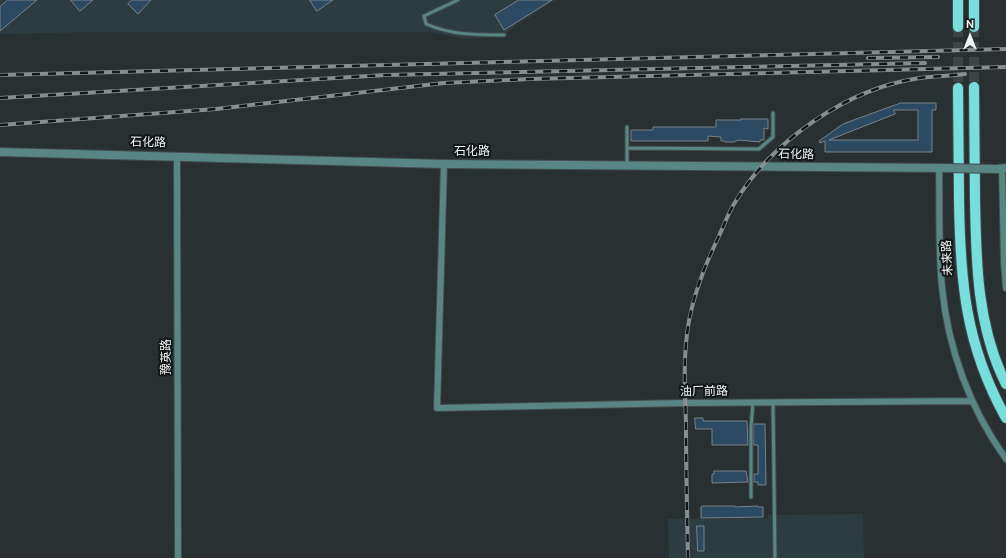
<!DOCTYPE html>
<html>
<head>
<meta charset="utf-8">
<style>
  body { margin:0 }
  #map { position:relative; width:1006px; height:558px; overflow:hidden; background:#283032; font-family:"DM Sans",sans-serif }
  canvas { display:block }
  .north { position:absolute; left:950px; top:16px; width:40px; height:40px; -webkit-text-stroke:3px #141718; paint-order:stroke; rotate:0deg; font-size:11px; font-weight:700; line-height:16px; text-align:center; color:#eff4f5 }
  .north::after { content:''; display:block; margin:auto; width:14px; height:18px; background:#eff4f5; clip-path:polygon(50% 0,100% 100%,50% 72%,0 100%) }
</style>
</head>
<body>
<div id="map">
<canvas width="1006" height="558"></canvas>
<div class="north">N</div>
</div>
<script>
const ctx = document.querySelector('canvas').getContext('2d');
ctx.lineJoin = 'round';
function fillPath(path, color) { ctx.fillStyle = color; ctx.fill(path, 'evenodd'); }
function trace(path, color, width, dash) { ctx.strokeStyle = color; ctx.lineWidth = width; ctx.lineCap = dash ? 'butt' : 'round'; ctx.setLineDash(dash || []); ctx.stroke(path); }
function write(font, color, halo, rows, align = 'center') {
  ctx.font = font + ' "DM Sans","Noto Sans SC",sans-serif'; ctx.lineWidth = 4; ctx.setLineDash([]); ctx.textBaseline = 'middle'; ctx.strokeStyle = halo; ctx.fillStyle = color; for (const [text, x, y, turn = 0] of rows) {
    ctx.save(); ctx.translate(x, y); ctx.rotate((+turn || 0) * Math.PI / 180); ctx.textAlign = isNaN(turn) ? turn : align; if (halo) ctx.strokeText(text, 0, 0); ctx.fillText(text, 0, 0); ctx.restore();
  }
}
fillPath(new Path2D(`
  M 0,0 L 556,0 L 508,31 L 507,37 L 464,39 L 430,32 L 94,32 L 0,34 Z
  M 863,514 L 864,558 L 669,558 L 668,519 L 768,518 L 768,515 Z`), '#2d3c41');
const building = new Path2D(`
  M 8,0 L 37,0 L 0,31 L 0,7 Z
  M 71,0 L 93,0 L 80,11 Z
  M 132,0 L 151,0 L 138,14 L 128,4 Z
  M 310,0 L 333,0 L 317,11 Z
  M 519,0 L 552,0 L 504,30 L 495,15 Z
  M 901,103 L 936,103 L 936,110 L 932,110 L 932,152 L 825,152 L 825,141 L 820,143 L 819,141 L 843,124 ZM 894,110 L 918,110 L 918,140 L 829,140 L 895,114 Z
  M 741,119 L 768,119 L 768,129 L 764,128 L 764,140 L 760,140 L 760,142 L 738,140 L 734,142 L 725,142 L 725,141 L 721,141 L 721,137 L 708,136 L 708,141 L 631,141 L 631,130 L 653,130 L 653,127 L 716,127 L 716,120 L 741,120 Z
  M 695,418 L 703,418 L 703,421 L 747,421 L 748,445 L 712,445 L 712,429 L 696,429 Z
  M 754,424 L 765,424 L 766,485 L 758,485 L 758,482 L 754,482 L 754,474 L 758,474 L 758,445 L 754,445 Z
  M 714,471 L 746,471 L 748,482 L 712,483 L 712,474 L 714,474 Z
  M 703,506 L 735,506 L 735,507 L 758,506 L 758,507 L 763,507 L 763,517 L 701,518 L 701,507 Z
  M 697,526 L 704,526 L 704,551 L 698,551 Z`);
fillPath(building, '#2c4a61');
trace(building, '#7b8187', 1);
trace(new Path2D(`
  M 958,27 L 958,88
  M 974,27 L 974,87`), '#3c4446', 10, [10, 5]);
const service = new Path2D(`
  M 458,0 L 424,16 L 426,24 C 451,35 477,35 504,35
  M 627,148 L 759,149 L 773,137 L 773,113
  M 627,164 L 627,127
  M 773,403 L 775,558
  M 751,497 L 751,427 L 753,403`);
const minor = new Path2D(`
  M 177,156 L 178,558
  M 444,164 L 437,408 L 685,403 L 972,401
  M 939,168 C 940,207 938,248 942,287 C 948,349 970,409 1006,459
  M 1002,168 L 1004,262 L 1006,288`);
const tertiary = new Path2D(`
  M 0,152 L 444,164 L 944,168
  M 997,169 L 1006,168`);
const primary = new Path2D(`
  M 958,27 L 958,0
  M 974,27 L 974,0
  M 974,87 C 974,124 975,162 975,199 C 976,262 977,327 1006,384
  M 958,88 C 958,125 959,161 959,198 C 960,280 965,345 1006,418`);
trace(service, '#444b4d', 5);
trace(minor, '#444b4d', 8);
trace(tertiary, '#444b4d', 10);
trace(primary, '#444b4d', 12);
trace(service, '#578684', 3);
trace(minor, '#578684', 6);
trace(tertiary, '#578684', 8);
trace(primary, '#78dedb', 10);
const rail = new Path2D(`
  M 868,58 L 938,57
  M 0,75 L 1006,49
  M 0,98 L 386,75 L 925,63
  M 0,125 L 216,109 L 444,83 L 530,79 L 1006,67
  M 688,558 C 687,513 686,468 686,423 C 685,391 683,359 688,327 C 693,294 705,265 719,236 C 724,225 728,214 734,204 C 771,141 848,88 920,78 C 935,76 950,76 965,74`);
trace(rail, '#878e8f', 4);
trace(rail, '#141718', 2.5, [8]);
const tertiaryBridge = new Path2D(`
  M 944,168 L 997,169`);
trace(tertiaryBridge, '#444b4d', 10, []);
trace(tertiaryBridge, '#578684', 8);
write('12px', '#eff4f5', '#141718', [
  ["石化路",148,143,1],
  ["石化路",472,152],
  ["石化路",796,155,1],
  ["未来路",948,258,-93],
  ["豫英路",167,357,-90],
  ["油厂前路",704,392,-1]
]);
</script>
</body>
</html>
